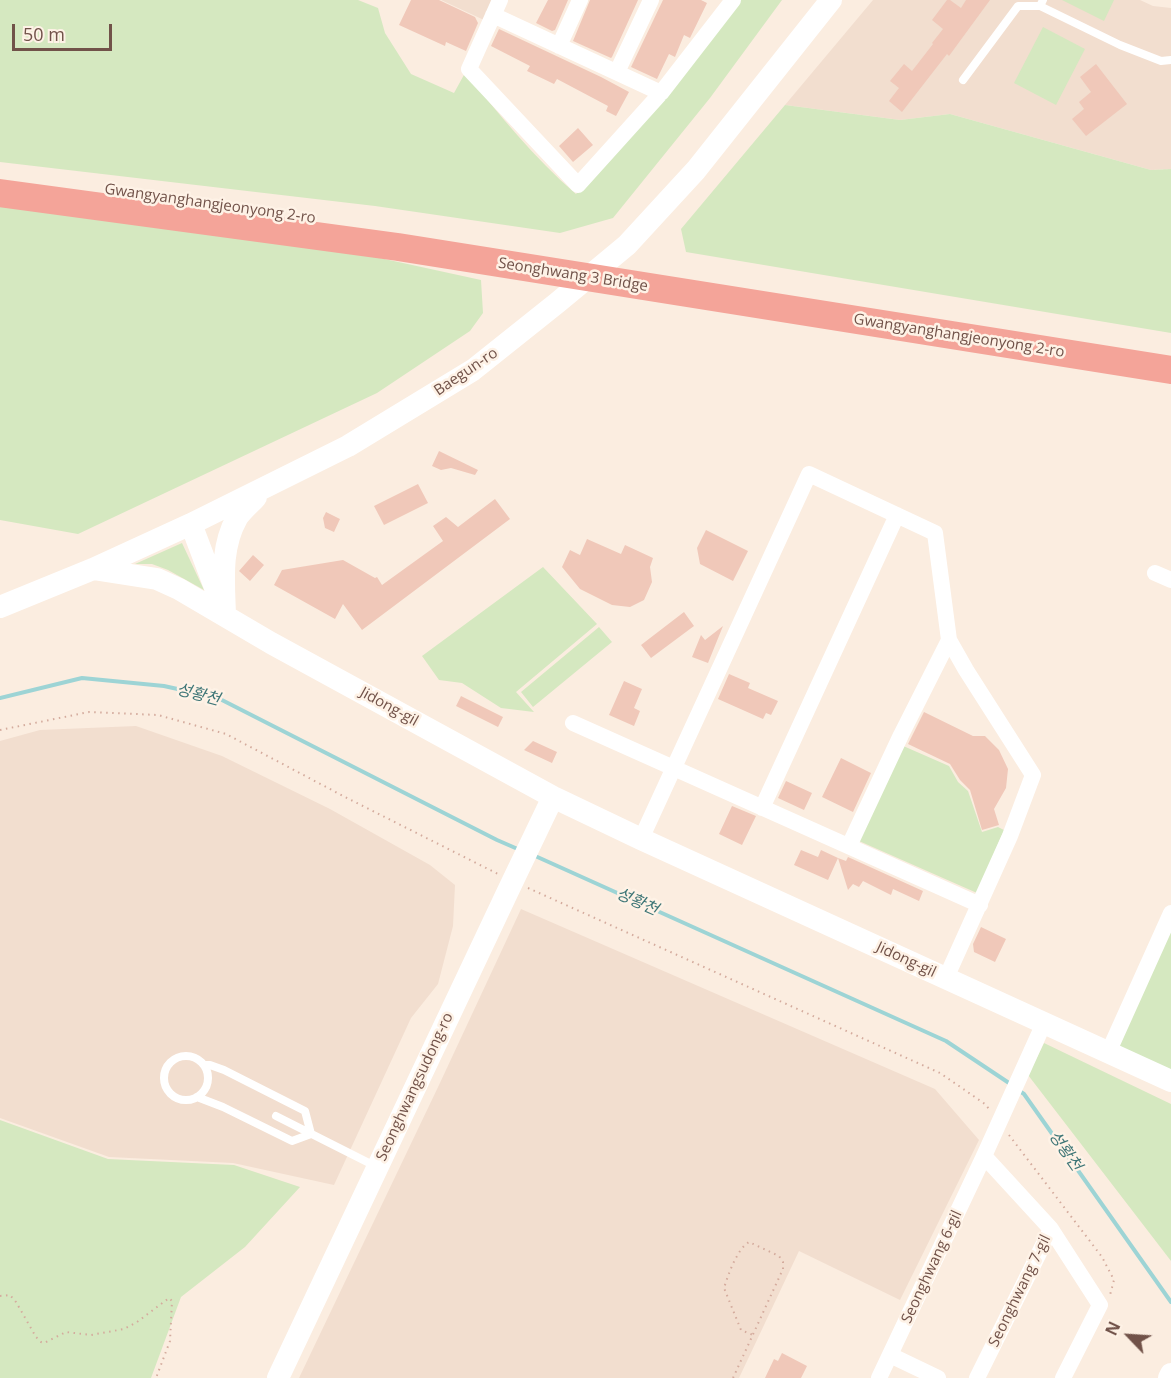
<!DOCTYPE html>
<html>
<head>
<meta charset="utf-8">
<style>
  body { margin:0 }
  #map { position:relative; width:1171px; height:1378px; overflow:hidden; background:#fbede0; font-family:"Open Sans",sans-serif }
  canvas { display:block }
  .north { position:absolute; left:1099px; top:1306px; width:60px; height:60px; -webkit-text-stroke:4px #fef2e6; paint-order:stroke; rotate:295deg; font-size:16px; font-weight:700; line-height:24px; text-align:center; color:#715249 }
  .north::after { content:''; display:block; margin:auto; width:21px; height:27px; background:#715249; clip-path:polygon(50% 0,100% 100%,50% 72%,0 100%) }
  .scale { position:absolute; left:12px; top:24px; width:100px; height:27px; box-sizing:border-box; border:3px solid #715249; border-top:0; padding-left:8px; font-size:18px; line-height:21px; white-space:nowrap; color:#715249; -webkit-text-stroke:4px #fef2e6; paint-order:stroke }
</style>
</head>
<body>
<div id="map">
<canvas width="1171" height="1378"></canvas>
<div class="north">N</div>
<div class="scale">50 m</div>
</div>
<script>
const ctx = document.querySelector('canvas').getContext('2d');
ctx.lineJoin = 'round';
function fillPath(path, color) { ctx.fillStyle = color; ctx.fill(path, 'evenodd'); }
function trace(path, color, width, dash) { ctx.strokeStyle = color; ctx.lineWidth = width; ctx.lineCap = dash ? 'butt' : 'round'; ctx.setLineDash(dash || []); ctx.stroke(path); }
function write(font, color, halo, rows, align = 'center') {
  ctx.font = font + ' "Open Sans","Noto Sans KR",sans-serif'; ctx.lineWidth = 5; ctx.setLineDash([]); ctx.textBaseline = 'middle'; ctx.strokeStyle = halo; ctx.fillStyle = color; for (const [text, x, y, turn = 0] of rows) {
    ctx.save(); ctx.translate(x, y); ctx.rotate((+turn || 0) * Math.PI / 180); ctx.textAlign = isNaN(turn) ? turn : align; if (halo) ctx.strokeText(text, 0, 0); ctx.fillText(text, 0, 0); ctx.restore();
  }
}
fillPath(new Path2D(`
  M 441,0 L 493,0 L 484,20 Z
  M 873,0 L 1140,0 L 1153,6 L 1171,8 L 1171,169 L 1151,170 L 950,114 L 900,120 L 785,105 Z
  M 136,726 L 222,756 L 330,809 L 430,865 L 455,885 L 453,926 L 438,984 L 411,1018 L 334,1185 L 233,1163 L 109,1157 L 0,1118 L 0,741 L 40,730 Z
  M 521,909 L 935,1089 L 979,1140 L 900,1300 L 799,1251 L 739,1378 L 299,1378 L 439,1085 Z`), '#f2decf');
fillPath(new Path2D(`
  M 0,0 L 358,0 L 378,8 L 385,33 L 411,74 L 454,93 L 465,73 C 500,115 534,158 576,194 L 739,0 L 782,0 L 710,98 L 613,218 L 560,233 L 375,206 L 0,162 Z
  M 1062,0 L 1114,0 L 1104,21 Z
  M 1043,27 L 1085,49 L 1056,105 L 1014,83 Z
  M 785,105 L 900,120 L 950,114 L 1151,170 L 1171,169 L 1171,333 L 686,252 L 681,229 Z
  M 0,206 L 357,253 L 481,280 L 483,313 L 470,331 L 377,393 L 78,534 L 0,520 Z
  M 182,543 L 204,590 L 168,570 L 152,564 L 135,564 Z
  M 543,567 L 597,624 L 516,692 L 534,712 L 501,708 L 462,683 L 439,680 L 422,656 Z
  M 599,627 L 612,642 L 533,707 L 521,692 Z
  M 901,745 L 949,766 L 958,782 L 968,791 L 982,832 L 998,827 L 1004,830 L 977,893 L 859,841 Z
  M 1171,928 L 1171,1071 L 1117,1046 Z
  M 1044,1043 L 1171,1104 L 1171,1261 L 1028,1075 Z
  M 0,1120 L 108,1159 L 234,1165 L 300,1187 L 245,1247 L 181,1297 L 151,1378 L 0,1378 Z`), '#d5e8c0');
trace(new Path2D(`
  M 0,698 L 82,678 L 164,686 L 218,698 L 497,840 L 520,850
  M 533,855 L 946,1041 L 1012,1085
  M 1018,1090 L 1024,1094 L 1171,1302`), '#9dd4d5', 4);
fillPath(new Path2D(`
  M 411,0 L 439,0 L 475,17 L 478,23 L 466,51 L 446,42 L 445,46 L 399,25 Z
  M 548,0 L 568,0 L 555,30 L 552,31 L 536,23 Z
  M 590,0 L 638,0 L 612,57 L 611,58 L 573,41 Z
  M 663,0 L 701,0 L 707,3 L 690,38 L 684,35 L 675,57 L 669,54 L 657,79 L 631,67 Z
  M 947,0 L 950,0 L 961,8 L 966,0 L 990,0 L 949,56 L 947,54 L 902,112 L 889,101 L 899,88 L 890,81 L 904,64 L 912,71 L 933,44 L 932,43 L 943,29 L 932,20 Z
  M 499,29 L 601,77 L 629,92 L 616,116 L 606,111 L 608,106 L 557,79 L 554,84 L 527,71 L 530,66 L 491,46 Z
  M 1096,64 L 1127,104 L 1086,136 L 1072,119 L 1084,109 L 1079,102 L 1091,92 L 1080,77 Z
  M 578,128 L 593,145 L 573,162 L 559,146 Z
  M 439,451 L 478,470 L 475,475 L 451,468 L 441,470 L 432,466 Z
  M 418,484 L 428,503 L 384,525 L 374,506 Z
  M 495,499 L 510,519 L 362,630 L 343,604 L 335,619 L 274,585 L 282,570 L 343,560 L 375,578 L 377,577 L 382,585 L 443,541 L 433,526 L 446,517 L 458,527 Z
  M 326,512 L 340,519 L 334,532 L 325,528 L 323,518 Z
  M 706,530 L 748,551 L 733,581 L 700,564 L 697,548 Z
  M 587,539 L 621,554 L 625,545 L 653,558 L 650,567 L 652,582 L 644,600 L 630,607 L 612,605 L 580,589 L 562,567 L 570,550 L 580,555 Z
  M 253,555 L 264,565 L 250,581 L 239,571 Z
  M 684,612 L 694,626 L 651,658 L 641,645 Z
  M 723,626 L 708,663 L 692,657 L 701,635 L 705,640 Z
  M 729,674 L 750,683 L 748,688 L 778,701 L 771,715 L 766,713 L 763,719 L 718,699 Z
  M 624,681 L 642,689 L 634,708 L 640,711 L 634,726 L 609,715 Z
  M 461,696 L 503,717 L 498,727 L 456,706 Z
  M 924,712 L 973,736 L 985,736 L 999,750 L 1008,769 L 1006,788 L 994,809 L 999,825 L 982,830 L 970,790 L 960,780 L 950,764 L 908,744 Z
  M 533,741 L 557,752 L 552,763 L 524,750 Z
  M 841,758 L 871,773 L 853,812 L 822,797 Z
  M 786,781 L 812,793 L 804,810 L 778,798 Z
  M 732,806 L 756,816 L 742,845 L 719,834 Z
  M 801,850 L 818,857 L 821,850 L 838,858 L 828,880 L 794,865 Z
  M 848,857 L 923,891 L 919,901 L 893,889 L 891,895 L 863,881 L 859,887 L 853,884 L 848,890 L 838,858 L 846,861 Z
  M 981,927 L 1006,939 L 995,962 L 974,952 L 973,944 Z
  M 782,1353 L 807,1366 L 801,1378 L 765,1378 L 774,1359 L 778,1361 Z`), '#f0c8b9');
trace(new Path2D(`
  M 0,730 L 89,712 L 158,715 L 226,734 L 345,797 L 498,874
  M 528,888 L 940,1073 L 985,1104 L 989,1109
  M 1009,1135 L 1102,1257 L 1114,1280 L 1110,1295
  M 0,1296 L 10,1295 L 16,1302 L 36,1337 L 41,1342 L 44,1343 L 66,1332 L 91,1335 L 124,1329 L 137,1322 L 169,1298 L 172,1301 L 170,1341 L 156,1378
  M 733,1378 L 783,1269 L 783,1262 L 779,1256 L 749,1242 C 737,1249 728,1275 724,1288 L 741,1330 L 753,1335`), '#d4ab9d', 2, [1.5, 4.5]);
trace(new Path2D(`
  M 1040,6 L 1120,45 L 1161,61 L 1171,60
  M 963,80 L 1018,6 L 1040,6 L 1043,0
  M164 1078a22 22 0 1 1 44 0a22 22 0 1 1-44 0Z
  M 197,1097 L 223,1107 L 292,1141 L 311,1134 L 305,1111 L 224,1070 L 210,1065 L 204,1065
  M 276,1116 L 377,1167`), '#fff', 8);
trace(new Path2D(`
  M 500,0 L 469,69 L 578,185 L 661,93 L 733,0
  M 493,15 L 661,93
  M 559,46 L 580,0
  M 617,72 L 651,0
  M 1155,573 L 1171,580
  M 573,723 L 980,905
  M 762,808 L 897,515
  M 641,839 L 809,474 L 935,533 L 949,640 L 966,670 L 1033,775 L 1010,836 L 946,978
  M 849,846 L 901,735 L 949,640
  M 1108,1053 L 1171,913
  M 1051,1229 L 1100,1305 L 1063,1378
  M 890,1355 L 938,1378
  M 879,1378 L 984,1156 L 1044,1023
  M 977,1378 L 1051,1229 L 984,1156`), '#fff', 16);
trace(new Path2D(`
  M 191,524 L 219,598
  M 93,569 L 157,579 L 179,589 L 271,643 L 553,797 L 641,839 L 1171,1081
  M 0,607 L 93,569 L 191,524 L 348,446 L 473,370 L 557,303 L 627,245 L 696,170 L 831,0
  M 225,615 C 224,582 220,548 237,518 C 241,511 250,504 256,497
  M 278,1378 L 508,891 L 553,797
  M 1169,1378 L 1171,1374`), '#fff', 22);
trace(new Path2D(`
  M 0,193 L 398,247 L 1171,370`), '#f4a499', 28);
write('15px', '#715249', '#fef2e6', [
  ["Gwangyanghangjeonyong 2-ro",210,204,8],
  ["Seonghwang 3 Bridge",573,275,9],
  ["Gwangyanghangjeonyong 2-ro",959,336,9],
  ["Baegun-ro",466,372,-34],
  ["Jidong-gil",389,707,29],
  ["Jidong-gil",906,960,25],
  ["Seonghwangsudong-ro",415,1087,-65],
  ["Seonghwang 6-gil",932,1267,-65],
  ["Seonghwang 7-gil",1020,1291,-64]
]);
write('italic 16px', '#3d7576', '#fef2e6', [
  ["성황천",198,695,15],
  ["성황천",637,902,24],
  ["성황천",1065,1151,55]
]);
</script>
</body>
</html>
